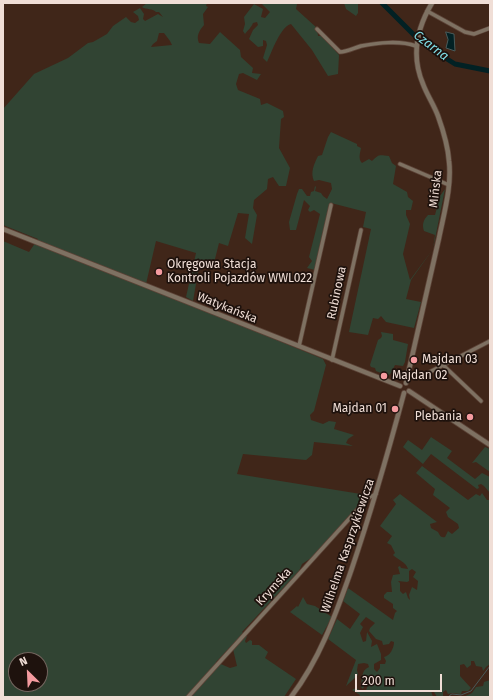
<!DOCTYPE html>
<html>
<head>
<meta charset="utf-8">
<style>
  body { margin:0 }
  #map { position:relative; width:493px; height:700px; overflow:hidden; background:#402619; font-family:"Fira Sans",sans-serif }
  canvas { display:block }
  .frame { position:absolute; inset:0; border:4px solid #f0ded6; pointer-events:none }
  .north { position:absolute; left:8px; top:652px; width:40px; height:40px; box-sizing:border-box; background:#1e120d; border:1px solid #72645d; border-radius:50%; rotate:336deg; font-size:11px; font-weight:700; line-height:16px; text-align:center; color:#f0ded6 }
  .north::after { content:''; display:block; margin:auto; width:14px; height:18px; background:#f49b9f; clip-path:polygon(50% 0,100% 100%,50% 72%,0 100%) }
  .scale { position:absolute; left:355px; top:674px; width:87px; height:18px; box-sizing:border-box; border:2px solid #f0ded6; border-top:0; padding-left:5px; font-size:12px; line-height:14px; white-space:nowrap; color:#f0ded6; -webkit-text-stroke:3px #1e120d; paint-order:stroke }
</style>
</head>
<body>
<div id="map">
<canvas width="493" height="700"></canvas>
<div class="frame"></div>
<div class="north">N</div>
<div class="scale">200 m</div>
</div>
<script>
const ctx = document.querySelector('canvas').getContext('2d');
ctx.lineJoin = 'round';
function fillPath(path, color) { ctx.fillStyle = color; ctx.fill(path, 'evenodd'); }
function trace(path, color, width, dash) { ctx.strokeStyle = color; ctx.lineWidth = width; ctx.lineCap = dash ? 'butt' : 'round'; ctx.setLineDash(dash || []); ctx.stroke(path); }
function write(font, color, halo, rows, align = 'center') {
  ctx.font = font + ' "Fira Sans",sans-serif'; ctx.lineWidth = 3.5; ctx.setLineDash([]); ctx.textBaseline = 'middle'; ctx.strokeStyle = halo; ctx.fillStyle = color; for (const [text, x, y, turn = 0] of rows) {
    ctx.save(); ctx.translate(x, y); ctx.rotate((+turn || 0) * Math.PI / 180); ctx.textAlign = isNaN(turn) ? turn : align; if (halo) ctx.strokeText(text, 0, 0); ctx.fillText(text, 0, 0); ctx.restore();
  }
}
fillPath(new Path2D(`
  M 147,3 L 207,3 L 206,6 L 208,7 L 203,14 L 204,25 C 199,31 196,36 199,43 L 210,44 L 220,32 L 240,50 L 241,57 L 253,68 L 252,73 L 261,74 L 257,80 L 243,73 L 239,74 L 236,84 L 238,90 L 260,99 L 261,105 L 267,103 L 283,111 L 284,117 L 281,119 L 279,148 L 290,168 L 286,186 L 279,186 L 273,177 L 268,179 L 267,189 L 254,200 L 253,208 L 257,215 L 252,244 L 245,238 L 249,214 L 238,213 L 228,246 L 219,243 L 213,267 L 200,261 L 193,301 L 186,297 L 196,253 L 156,241 L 146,284 L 213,314 L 323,359 L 326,365 L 314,411 L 310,415 L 311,420 L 323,424 L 329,421 L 336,422 L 334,429 L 354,435 L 348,439 L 346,443 L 353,446 L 314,442 L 312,455 L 306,460 L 243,454 L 237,474 L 367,495 L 314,556 L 302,564 L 299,571 L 242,632 L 247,636 L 245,641 L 246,643 L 250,640 L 252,641 L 252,645 L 259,645 L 268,652 L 265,658 L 296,679 L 284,697 L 3,697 L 3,241 L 29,252 L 38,239 L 3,225 L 3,109 L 34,74 L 68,58 L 88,43 L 93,42 L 107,34 L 113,26 L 126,17 L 131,22 L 135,23 L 139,20 L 138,16 L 133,12 L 140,8 L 144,14 L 143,19 L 145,21 L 158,14 L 163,17 L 159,12 L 156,12 C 152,8 147,10 142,7 ZM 159,33 L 164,33 L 170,41 L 172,45 L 151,47 L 153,44 L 157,41 ZM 232,645 L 237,666 L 230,668 L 216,662 ZM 16,660 L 40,660 L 40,684 L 16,684 Z
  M 261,3 L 297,4 L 296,9 L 317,28 L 318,36 L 322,36 L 339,55 L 338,74 L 328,76 L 312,50 L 291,24 C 280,27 272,52 267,62 L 263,58 L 267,45 L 266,41 L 263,40 L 263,46 L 258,47 L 249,39 L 253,30 L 258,25 L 257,22 L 253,23 C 251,28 248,30 245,34 L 243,31 L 245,24 L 244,17 L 254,4 L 263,9 L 261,17 L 265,18 L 270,12 Z
  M 344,3 L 358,3 L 358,13 L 356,16 L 346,9 Z
  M 331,132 L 357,144 L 357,146 L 361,148 C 360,153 358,159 362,163 L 369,159 L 372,161 C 379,154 379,155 389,156 L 392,163 L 396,166 L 393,184 L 407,192 L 408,197 L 413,201 L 411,210 L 406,210 L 406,215 L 410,224 L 403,254 L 410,280 L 433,249 L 435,235 L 424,231 C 422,225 423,220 428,215 L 435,215 L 440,196 L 445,189 L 433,249 L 411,280 L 406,299 L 421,302 L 414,328 L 386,322 L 381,316 L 378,319 L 373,318 L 368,335 L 349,332 L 371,229 L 363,227 L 366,212 L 331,203 L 315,270 L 307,268 L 312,261 L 309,257 L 320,214 L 314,210 L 310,212 L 308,210 L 310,206 L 304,200 L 296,230 L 290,230 L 289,222 L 297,194 L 299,189 L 302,189 L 307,196 L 310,196 L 311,192 L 314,191 L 315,186 L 316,187 L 315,191 L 321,193 L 323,196 L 327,199 L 332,189 L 331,183 L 319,180 L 314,181 C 310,173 314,164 318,156 L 322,155 L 328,137 Z
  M 381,332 L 393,334 L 393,340 L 408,344 L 405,362 L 403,366 L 395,365 L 391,373 L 388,376 L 376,371 L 375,368 L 371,367 L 370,365 L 378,340 L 381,338 L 382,336 Z
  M 431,437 L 452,451 L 447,458 L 475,479 L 482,473 L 490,477 L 490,493 L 484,486 L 481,484 L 478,485 L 479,488 L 477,489 L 431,454 L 423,464 L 403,447 L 408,440 L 422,450 Z
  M 485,447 L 490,449 L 490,472 L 476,462 L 472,463 Z
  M 422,466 L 468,500 L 476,494 L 480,496 L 482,493 L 487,500 L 490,500 L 490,664 L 486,667 L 483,671 L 482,667 L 476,666 L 474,661 L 471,661 L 471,665 L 467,668 L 464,664 L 460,665 L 460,676 L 471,688 L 468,691 L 462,691 L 461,694 L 452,693 L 448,694 L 446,690 L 443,692 L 443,697 L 437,697 L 434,692 L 431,691 L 433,697 L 359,697 L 360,695 L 352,690 L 356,688 L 361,691 L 366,691 L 368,684 L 365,684 L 363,689 L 361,687 C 362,679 361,670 369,667 L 368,664 L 364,663 L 358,664 L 357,670 L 358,675 L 346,686 L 356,660 L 328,639 L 337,619 L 350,629 L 360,614 L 343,601 L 348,588 L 393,620 L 395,613 L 397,611 L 393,608 L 393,604 L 384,598 L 384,595 L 387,592 L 392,592 L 391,582 L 393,575 L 400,574 L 398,567 L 400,566 L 401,568 L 408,569 C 406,562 398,560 393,555 L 395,553 L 391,545 L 387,543 L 392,536 L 380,526 L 396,504 L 393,500 L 400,494 L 437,522 L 430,524 L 431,528 C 433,529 436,531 438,532 C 440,535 440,538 445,537 L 448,531 L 452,534 L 459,528 L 458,524 L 448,517 L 446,512 L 450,508 L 433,495 L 435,489 L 416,473 ZM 412,569 L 416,572 L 413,577 L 418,581 L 417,590 L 412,587 L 409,595 L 410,600 L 408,598 L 406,592 L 403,594 L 400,591 L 400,583 L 398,581 L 407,582 L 409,581 L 409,571 ZM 366,617 L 375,623 L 370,628 L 369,631 L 376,639 L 382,641 L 383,645 L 389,644 L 391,641 L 394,642 C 394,648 390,656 384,657 L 386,661 L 385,664 L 380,664 L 380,668 L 377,672 L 374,669 L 374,664 L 381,660 L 381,654 L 377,644 L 371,647 L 372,641 L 367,632 L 366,641 L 363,642 L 360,633 L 363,627 L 360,624 Z
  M 303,597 L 307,604 L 315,606 L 332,617 L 322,635 L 290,612 L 297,606 L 298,607 Z
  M 490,680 L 490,697 L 463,697 L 472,693 L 476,687 L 483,686 L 484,682 Z`), '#314433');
const water = new Path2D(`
  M 446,32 L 454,34 L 455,51 L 446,48 L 448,40 Z`);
fillPath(water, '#022124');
trace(water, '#495a59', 1);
trace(new Path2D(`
  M 449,697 L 450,695 L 452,694 L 461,695 L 471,691 L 490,666`), '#495a59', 1);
trace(new Path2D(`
  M 382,3 L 420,41 L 447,59 L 455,64 L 490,71`), '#022124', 5);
const minor = new Path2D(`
  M 427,11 L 465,32 L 474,34 L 490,28
  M 317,29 L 340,52 C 347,52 354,48 361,46 C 378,43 399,40 416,46
  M 400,164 L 449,185
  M 299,346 L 331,205
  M 332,360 L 361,230
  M 443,365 L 481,401
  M 408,373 L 419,377 L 422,376 L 490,341
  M 188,697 L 368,498 L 376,494`);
const tertiary = new Path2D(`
  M 3,229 L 400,386
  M 406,383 C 417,335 428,287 439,238 C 444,213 452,186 449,161 C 448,146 443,130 438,116 C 434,105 427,95 423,84 C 411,56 417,28 432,3
  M 409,391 L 490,445
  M 291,697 C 320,659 335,616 351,571 C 371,512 388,453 404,393`);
trace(minor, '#5c4337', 5);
trace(tertiary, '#5c4337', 6);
trace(minor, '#7e7162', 3.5);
trace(tertiary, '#7e7162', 4.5);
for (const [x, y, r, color] of [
  [159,272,4,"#f49b9f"],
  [414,360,4,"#f49b9f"],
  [384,376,4,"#f49b9f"],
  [395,409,4,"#f49b9f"],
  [470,417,4,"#f49b9f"]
]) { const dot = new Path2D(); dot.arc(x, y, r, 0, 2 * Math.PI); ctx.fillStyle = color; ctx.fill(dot); trace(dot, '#1e120d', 1.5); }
write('12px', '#f0ded6', '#1e120d', [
  ["Mińska",436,189,-83],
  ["Rubinowa",337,293,-78],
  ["Watykańska",227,308,22],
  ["Wilhelma Kasprzykiewicza",348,546,-71],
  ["Krymska",274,587,-48]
]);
write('12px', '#f0ded6', '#1e120d', [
  ["Okręgowa Stacja",167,265],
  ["Kontroli Pojazdów WWL022",167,279],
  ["Majdan 03",422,360],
  ["Majdan 02",392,376],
  ["Majdan 01",387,409,"right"],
  ["Plebania",462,417,"right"]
], 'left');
write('italic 13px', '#7fdee6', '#1e120d', [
  ["Czarna",431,46,37]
]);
</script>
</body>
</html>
